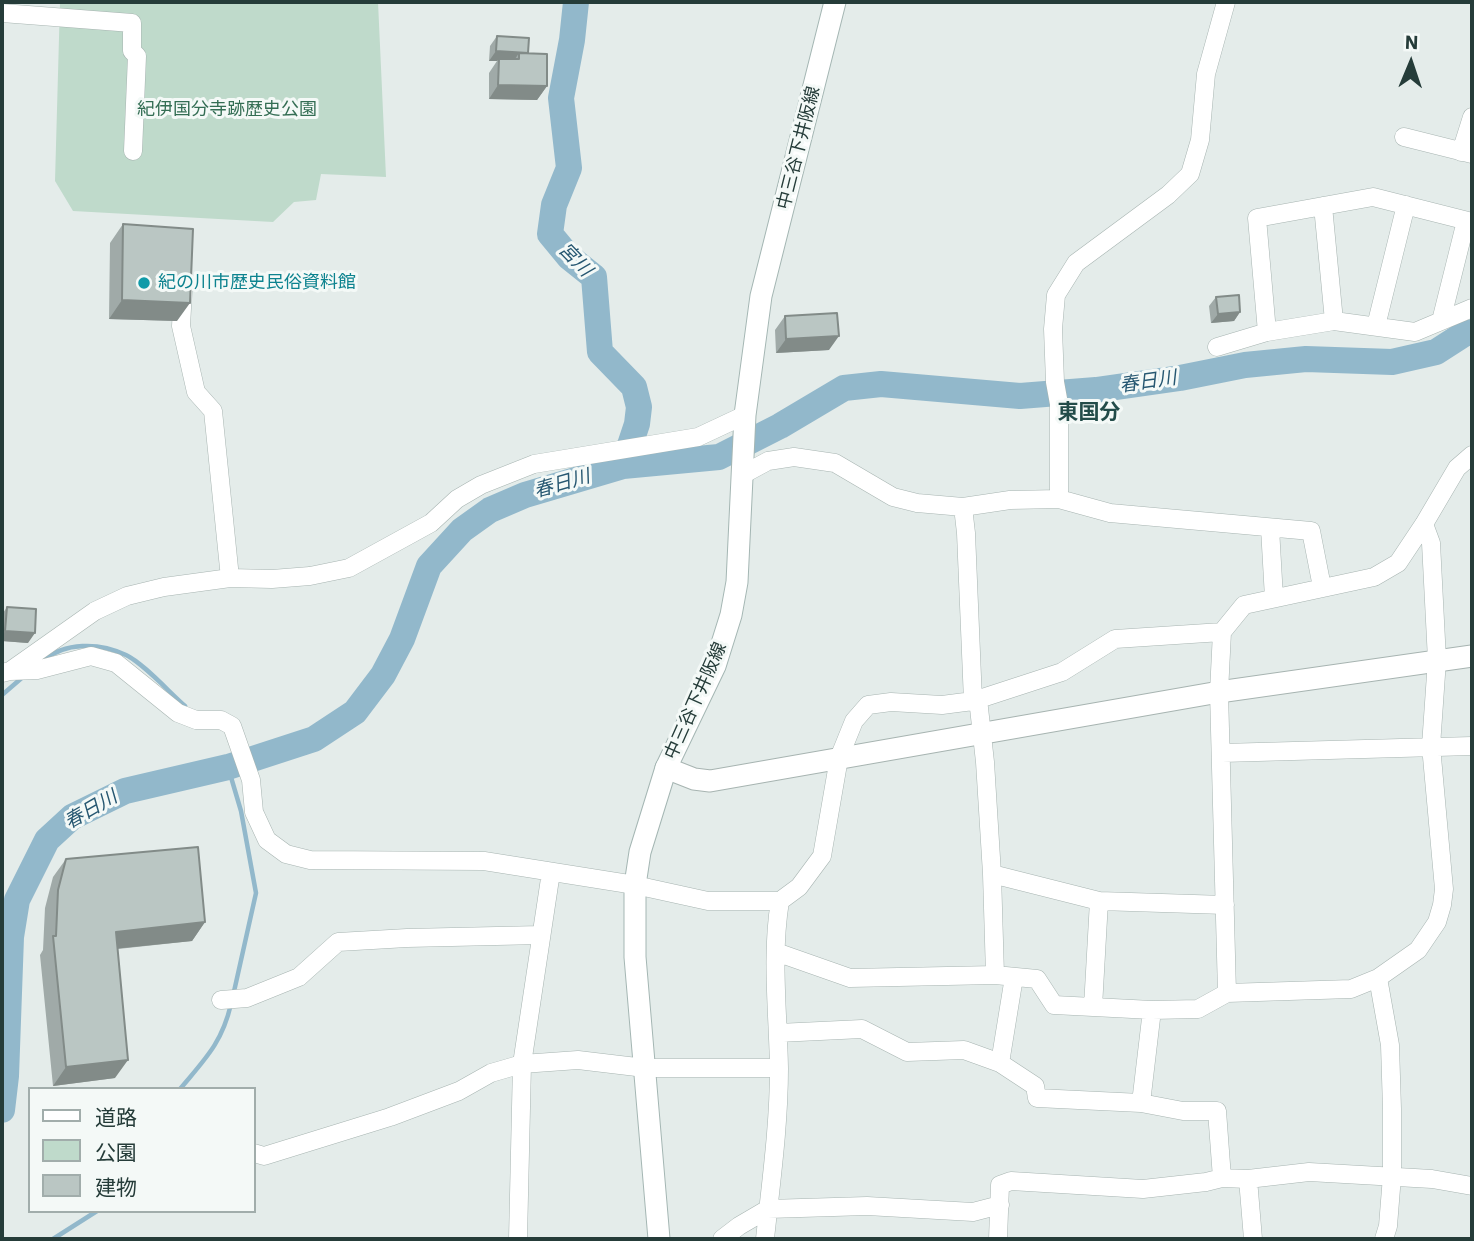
<!DOCTYPE html>
<html>
<head>
<meta charset="utf-8">
<style>
  body { margin:0 }
  #map { position:relative; width:1474px; height:1241px; overflow:hidden; background:#e4ecea; font-family:"IBM Plex Sans","Noto Sans JP",sans-serif }
  canvas { display:block }
  .frame { position:absolute; inset:0; border:4px solid #253c39; pointer-events:none }
  .legend { position:absolute; left:28px; top:1087px; width:228px; height:126px; box-sizing:border-box; background:#f4f9f7; border:2px solid #a1adab; margin:0; padding:9px 12px; list-style:none; font-size:21px; color:#253c39 }
  .legend li { display:flex; align-items:center; gap:14px; height:35px }
  .legend b { width:35px; border:2px solid #a1adab }
  .north { position:absolute; left:1376px; top:28px; width:70px; height:70px; -webkit-text-stroke:5px #f4f9f7; paint-order:stroke; rotate:2deg; font-size:19px; font-weight:700; line-height:28px; text-align:center; color:#253c39 }
  .north::after { content:''; display:block; margin:auto; width:24px; height:32px; background:#253c39; clip-path:polygon(50% 0,100% 100%,50% 72%,0 100%) }
</style>
</head>
<body>
<div id="map">
<canvas width="1474" height="1241"></canvas>
<div class="frame"></div>
<ul class="legend">
<li><b style="height:9px;background:#fff"></b>道路</li>
<li><b style="height:19px;background:#bfdacb"></b>公園</li>
<li><b style="height:19px;background:#bac6c3"></b>建物</li>
</ul>
<div class="north">N</div>
</div>
<script>
const ctx = document.querySelector('canvas').getContext('2d');
ctx.lineJoin = 'round';
function fillPath(path, color) { ctx.fillStyle = color; ctx.fill(path, 'evenodd'); }
function trace(path, color, width, dash) { ctx.strokeStyle = color; ctx.lineWidth = width; ctx.lineCap = dash ? 'butt' : 'round'; ctx.setLineDash(dash || []); ctx.stroke(path); }
function write(font, color, halo, rows, align = 'center') {
  ctx.font = font + ' "IBM Plex Sans","Noto Sans JP",sans-serif'; ctx.lineWidth = 6; ctx.setLineDash([]); ctx.textBaseline = 'middle'; ctx.strokeStyle = halo; ctx.fillStyle = color; for (const [text, x, y, turn = 0] of rows) {
    ctx.save(); ctx.translate(x, y); ctx.rotate((+turn || 0) * Math.PI / 180); ctx.textAlign = isNaN(turn) ? turn : align; if (halo) ctx.strokeText(text, 0, 0); ctx.fillText(text, 0, 0); ctx.restore();
  }
}
fillPath(new Path2D(`
  M 60,2 L 378,2 L 386,177 L 321,174 L 316,200 L 294,202 L 273,222 L 73,211 L 55,181 Z`), '#bfdacb');
trace(new Path2D(`
  M 42,661 C 65,642 99,642 126,655 C 143,663 169,692 185,706
  M 2,695 L 24,676
  M 228,767 L 241,811 L 256,893 L 233,996
  M 180,1089 C 205,1059 222,1043 231,1004
  M 53,1239 L 97,1211`), '#92b8cb', 4.5);
trace(new Path2D(`
  M 576,2 L 572,40 L 561,98 L 569,168 L 554,205 L 550,234 L 569,257 L 594,277 L 600,352 L 634,387 L 639,407 L 637,424 L 623,466
  M 2,1110 L 6,1076 L 11,937 L 17,900 L 47,840 L 72,817 L 125,791 L 228,767 L 314,739 L 355,712 L 383,675 L 402,639 L 429,566 L 462,530 L 490,510 L 525,495 L 623,466 L 719,457 L 780,426 L 844,388 L 881,384 L 1020,396 L 1096,390 L 1180,378 L 1245,365 L 1306,359 L 1392,362 L 1436,352 L 1464,334 L 1472,332`), '#92b8cb', 26);
const minor = new Path2D(`
  M 2,13 L 132,23 L 132,51 L 137,56 L 133,151
  M 1404,137 L 1472,154
  M 1461,152 L 1472,117
  M 1323,206 L 1334,321
  M 183,290 L 181,326 L 196,392 L 213,411 L 230,578
  M 1441,321 L 1466,221
  M 1376,326 L 1406,205
  M 1267,332 L 1257,218 L 1373,197 L 1472,222
  M 1217,347 L 1267,332 L 1334,321 L 1415,332 L 1472,308
  M 742,475 L 768,461 L 794,457 L 835,463 L 893,497 L 917,503 L 963,507 L 1010,500 L 1059,499 L 1110,513 L 1311,531 L 1322,587
  M 1059,499 L 1059,404 L 1055,382 L 1053,329 L 1056,295 L 1076,263 L 1168,195 L 1190,174 L 1200,140 L 1206,74 L 1226,2
  M 963,507 L 966,533 L 973,701
  M 1270,528 L 1274,598
  M 10,671 L 95,611 L 127,596 L 164,587 L 230,578 L 272,579 L 310,576 L 349,568 L 431,523 L 457,499 L 481,485 L 534,464 L 698,437 L 745,415
  M 2,673 L 10,671 L 37,670 L 91,656 L 116,663 L 178,713 L 196,720 L 221,720 L 232,726 L 251,780 L 254,812 L 267,840 L 286,854 L 310,860 L 484,861 L 635,885 L 708,901 L 780,901 L 799,887 L 822,856 L 839,758 L 854,721 L 868,705 L 891,702 L 942,705 L 973,701 L 1062,672 L 1115,639 L 1222,632
  M 978,699 L 985,762 L 992,874 L 1099,901 L 1225,905
  M 1222,753 L 1472,746
  M 992,874 L 995,975
  M 776,952 L 850,978 L 995,975 L 1037,979 L 1054,1005 L 1152,1010
  M 1378,978 L 1390,1045 L 1392,1109 L 1392,1176 L 1388,1226 L 1384,1239
  M 1227,993 L 1219,692 L 1222,632 L 1244,605 L 1374,577 L 1398,563 L 1424,524 L 1457,468 L 1472,455
  M 221,1000 L 247,998 L 299,977 L 338,942 L 407,938 L 541,935
  M 1093,1007 L 1099,901
  M 778,1033 L 862,1029 L 907,1052 L 964,1050 L 1000,1063 L 1035,1086 L 1037,1098 L 1141,1103 L 1183,1111 L 1217,1111 L 1222,1178
  M 1000,1063 L 1014,977
  M 1141,1103 L 1152,1010 L 1198,1009 L 1227,993 L 1351,989 L 1378,978 L 1418,950 L 1437,922 L 1442,905 L 1444,889 L 1431,746 L 1437,660 L 1431,543 L 1424,524
  M 254,1153 L 264,1156 L 390,1117 L 459,1091 L 491,1073 L 522,1064 L 578,1060 L 645,1068 L 779,1068
  M 1248,1179 L 1253,1239
  M 518,1239 L 522,1064 L 551,872
  M 722,1239 L 739,1226 L 768,1209 L 867,1206 L 973,1212 L 1000,1205
  M 765,1239 C 771,1182 779,1125 779,1068 C 778,1012 771,956 780,901
  M 998,1239 L 1000,1185 L 1011,1181 L 1143,1189 L 1206,1182 L 1222,1178 L 1248,1179 L 1309,1172 L 1432,1179 L 1472,1186`);
const tertiary = new Path2D(`
  M 666,768 L 694,779 L 710,781 L 1219,692 L 1472,656`);
const secondary = new Path2D(`
  M 659,1239 L 635,957 L 635,885 L 640,852 L 666,768 L 715,666 L 731,615 L 737,582 L 745,415 L 761,296 L 835,2`);
trace(minor, '#a7b4b1', 19);
trace(tertiary, '#a7b4b1', 23);
trace(secondary, '#a4b6b3', 23);
trace(minor, '#fff', 18);
trace(tertiary, '#fff', 21);
trace(secondary, '#fff', 21);
fillPath(new Path2D(`
  M 497,36 L 528,53 L 547,86 L 537,100 L 489,99 L 489,73 L 497,61 L 489,61 L 490,46 Z
  M 123,224 L 177,321 L 109,319 L 110,243 Z
  M 1216,297 L 1240,312 L 1234,321 L 1211,323 L 1209,306 Z
  M 785,316 L 829,350 L 776,353 L 775,330 Z
  M 2,607 L 3,613 L 7,607 L 28,643 L 2,641 Z
  M 66,859 L 205,922 L 192,941 L 118,949 L 115,1078 L 53,1086 L 40,955 L 43,950 L 45,908 L 53,877 Z`), '#a0aaa8');
fillPath(new Path2D(`
  M 496,51 L 528,53 L 519,59 L 519,53 L 513,62 L 499,59 L 497,61 L 489,61 Z
  M 498,85 L 547,86 L 537,100 L 489,99 Z
  M 122,300 L 190,303 L 177,321 L 109,319 Z
  M 1240,312 L 1234,321 L 1211,323 L 1218,314 Z
  M 839,336 L 829,350 L 776,353 L 786,339 Z
  M 5,631 L 35,633 L 28,643 L 2,641 L 2,636 Z
  M 205,922 L 192,941 L 103,950 L 116,932 Z
  M 128,1060 L 115,1078 L 53,1086 L 66,1067 Z`), '#828b88');
const building = new Path2D(`
  M 497,36 L 529,38 L 528,53 L 496,51 Z
  M 519,53 L 547,54 L 547,86 L 498,85 L 499,59 L 519,59 Z
  M 123,224 L 193,229 L 190,303 L 122,300 Z
  M 1239,295 L 1240,312 L 1218,314 L 1216,297 Z
  M 837,313 L 839,336 L 786,339 L 785,316 Z
  M 7,607 L 36,609 L 35,633 L 5,631 Z
  M 198,847 L 205,922 L 116,932 L 128,1060 L 66,1067 L 53,936 L 56,936 L 58,890 L 66,859 Z`);
fillPath(building, '#bac6c3');
trace(building, '#828b88', 2);
for (const [x, y, r, color] of [
  [144,283,7,"#0f9aa8"]
]) { const dot = new Path2D(); dot.arc(x, y, r, 0, 2 * Math.PI); ctx.fillStyle = color; ctx.fill(dot); trace(dot, '#f4f9f7', 2.5); }
write('18px', '#346e54', '#f4f9f7', [
  ["紀伊国分寺跡歴史公園",227,110]
]);
write('18px', '#253c39', '#f4f9f7', [
  ["中三谷下井阪線",799,148,-76],
  ["中三谷下井阪線",696,701,-66]
]);
write('18px', '#0d838f', '#f4f9f7', [
  ["紀の川市歴史民俗資料館",158,283]
], 'left');
write('italic 19px', '#265771', '#f4f9f7', [
  ["宮川",575,260,46],
  ["春日川",1148,382,-8],
  ["春日川",562,484,-16],
  ["春日川",91,810,-30]
]);
write('bold 21px', '#234c49', '#f4f9f7', [
  ["東国分",1089,413]
]);
</script>
</body>
</html>
